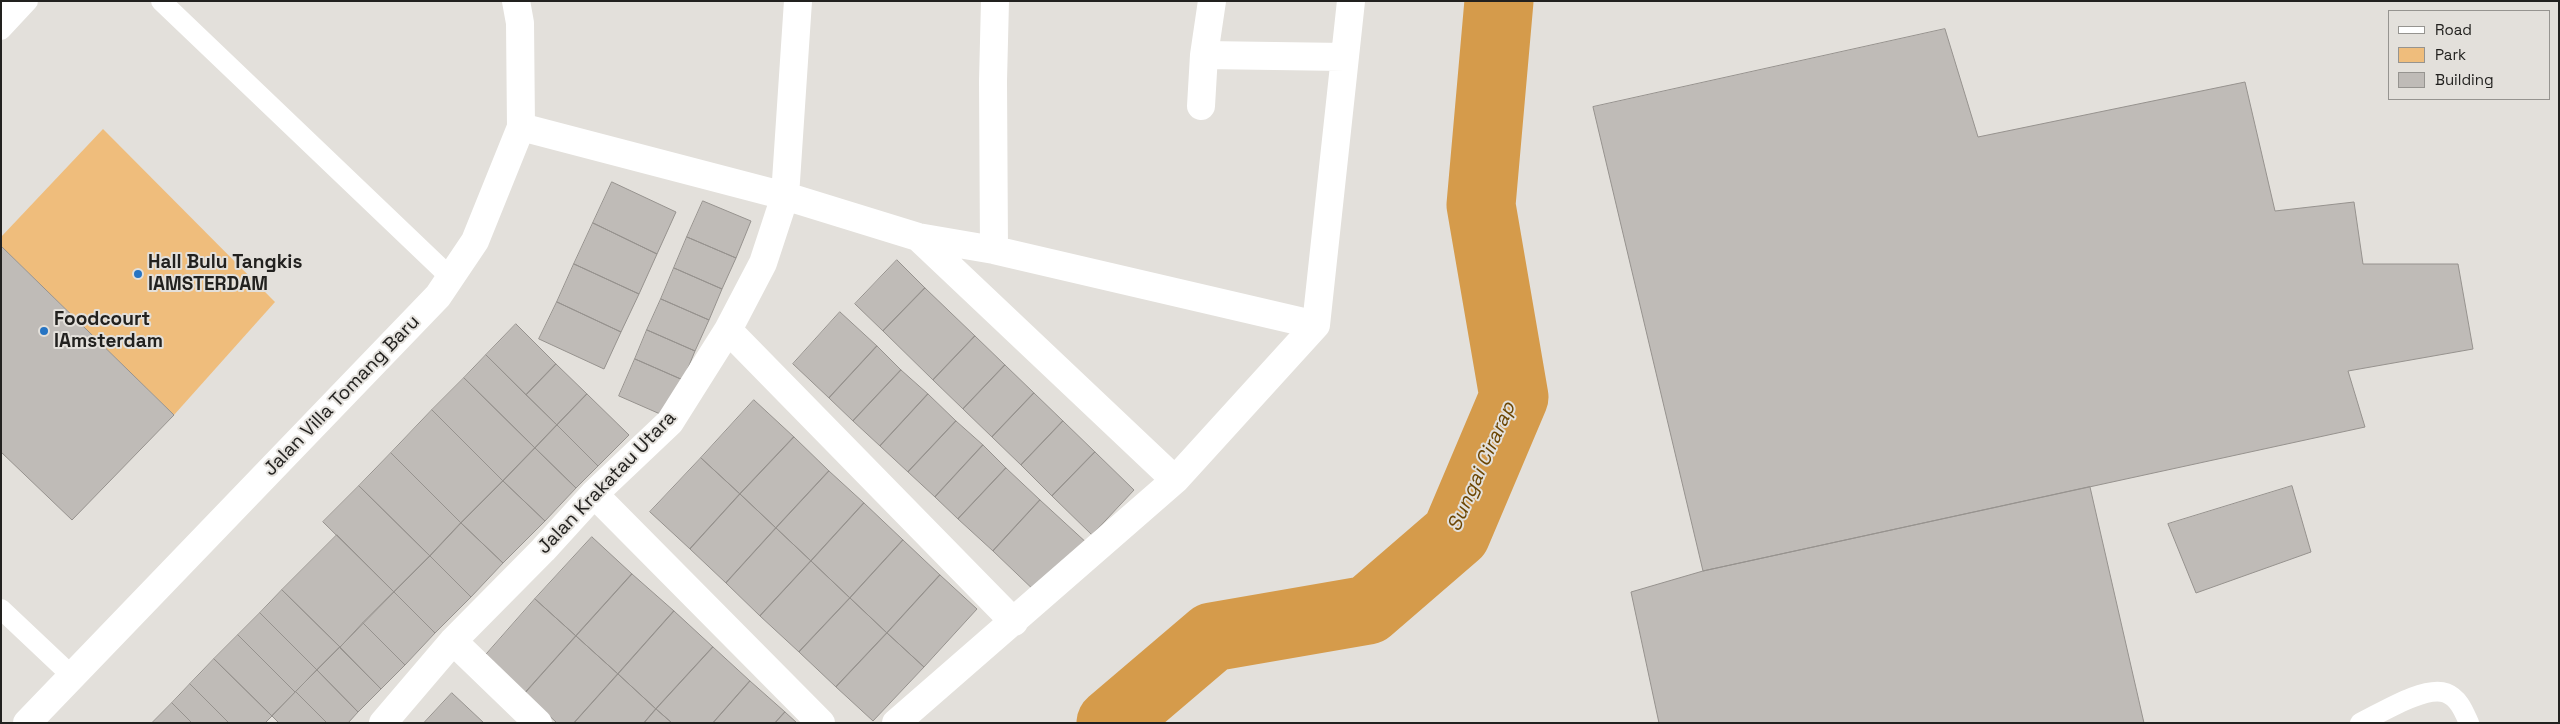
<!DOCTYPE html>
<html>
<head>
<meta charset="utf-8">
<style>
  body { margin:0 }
  #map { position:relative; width:2560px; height:724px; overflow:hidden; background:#e3e0db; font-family:"Space Grotesk",sans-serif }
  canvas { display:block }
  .frame { position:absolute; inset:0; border:2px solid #22211f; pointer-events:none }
  .legend { position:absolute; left:2388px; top:10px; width:162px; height:90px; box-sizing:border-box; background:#e3e0db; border:1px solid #969490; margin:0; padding:6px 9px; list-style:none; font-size:15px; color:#22211f }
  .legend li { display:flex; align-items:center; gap:10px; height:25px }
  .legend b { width:25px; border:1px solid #969490 }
</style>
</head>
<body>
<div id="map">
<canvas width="2560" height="724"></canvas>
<div class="frame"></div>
<ul class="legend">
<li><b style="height:6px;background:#fff"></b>Road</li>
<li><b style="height:14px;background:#efbd7c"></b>Park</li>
<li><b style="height:14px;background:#bfbbb7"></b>Building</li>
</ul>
</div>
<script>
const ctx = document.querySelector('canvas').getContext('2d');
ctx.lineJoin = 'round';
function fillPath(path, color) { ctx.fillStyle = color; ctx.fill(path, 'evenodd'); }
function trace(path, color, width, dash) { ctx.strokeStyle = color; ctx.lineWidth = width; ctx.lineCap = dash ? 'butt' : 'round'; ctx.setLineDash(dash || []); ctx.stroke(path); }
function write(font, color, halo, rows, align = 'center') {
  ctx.font = font + ' "Space Grotesk",sans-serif'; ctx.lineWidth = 4; ctx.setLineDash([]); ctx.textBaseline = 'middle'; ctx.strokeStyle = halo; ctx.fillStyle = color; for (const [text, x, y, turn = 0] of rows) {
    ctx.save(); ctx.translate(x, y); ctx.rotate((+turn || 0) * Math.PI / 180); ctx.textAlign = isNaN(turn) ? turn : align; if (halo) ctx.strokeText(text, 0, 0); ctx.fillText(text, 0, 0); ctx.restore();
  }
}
fillPath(new Path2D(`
  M 103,129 L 275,302 L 174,415 L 1,246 L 1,237 Z`), '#efbd7c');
trace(new Path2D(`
  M 1111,723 L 1212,637 L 1368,610 L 1456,534 L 1514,397 L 1481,205 L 1499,1`), '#d59b4b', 69);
const building = new Path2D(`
  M 1945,29 L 1978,137 L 2245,82 L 2275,211 L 2354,202 L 2363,264 L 2458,264 L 2473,349 L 2348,371 L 2365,427 L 1703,571 L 1593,107 Z
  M 612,182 L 676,212 L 657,254 L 593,223 Z
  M 703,201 L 751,221 L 736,258 L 687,237 Z
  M 593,223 L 657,254 L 639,294 L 574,264 Z
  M 687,237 L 736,258 L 722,289 L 674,268 Z
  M 1,246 L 174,415 L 72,520 L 1,452 Z
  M 897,260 L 925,288 L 883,331 L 855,304 Z
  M 574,264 L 639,294 L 621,332 L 557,302 Z
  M 674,268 L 722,289 L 709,320 L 661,299 Z
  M 925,288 L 975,336 L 933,380 L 883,331 Z
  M 661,299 L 709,320 L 695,351 L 647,330 Z
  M 557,302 L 621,332 L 604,369 L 539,339 Z
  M 840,312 L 877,346 L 829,398 L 793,364 Z
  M 516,324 L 556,364 L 526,395 L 486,355 Z
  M 647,330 L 695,351 L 683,380 L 635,359 Z
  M 975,336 L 1005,365 L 963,409 L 933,380 Z
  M 877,346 L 901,370 L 853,421 L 829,398 Z
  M 486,355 L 557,425 L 535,448 L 464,378 Z
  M 635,359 L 683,380 L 667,417 L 619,396 Z
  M 556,364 L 587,394 L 557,425 L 526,395 Z
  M 1005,365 L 1034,393 L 992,437 L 963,409 Z
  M 901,370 L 928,394 L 880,446 L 853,421 Z
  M 464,378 L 535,448 L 503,481 L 432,410 Z
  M 1034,393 L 1063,421 L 1021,465 L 992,437 Z
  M 587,394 L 629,435 L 598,466 L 557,425 Z
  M 928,394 L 956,421 L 908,472 L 880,446 Z
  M 754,400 L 794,437 L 740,494 L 701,458 Z
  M 432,410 L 503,481 L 461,523 L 391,453 Z
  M 956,421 L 983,445 L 935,497 L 908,472 Z
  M 1063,421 L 1095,452 L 1052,496 L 1021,465 Z
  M 557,425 L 598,466 L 576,488 L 535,448 Z
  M 794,437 L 829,471 L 776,528 L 740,494 Z
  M 983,445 L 1006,468 L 958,519 L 935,497 Z
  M 535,448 L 576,488 L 545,521 L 503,481 Z
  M 1095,452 L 1134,490 L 1092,535 L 1052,496 Z
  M 391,453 L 461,523 L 430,556 L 359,486 Z
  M 701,458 L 740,494 L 690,549 L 650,512 Z
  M 1006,468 L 1040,500 L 993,551 L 958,519 Z
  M 829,471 L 864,503 L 811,561 L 776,528 Z
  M 503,481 L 545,521 L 503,563 L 461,523 Z
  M 359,486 L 430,556 L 394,592 L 323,522 Z
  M 2292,486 L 2311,552 L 2196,593 L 2168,524 Z
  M 2090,487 L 2144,723 L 1659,723 L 1631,592 L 1703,571 Z
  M 740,494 L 776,528 L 726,583 L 690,549 Z
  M 1040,500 L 1089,545 L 1040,596 L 993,551 Z
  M 864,503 L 903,540 L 850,598 L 811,561 Z
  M 461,523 L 503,563 L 471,597 L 430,556 Z
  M 776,528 L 811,561 L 760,616 L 726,583 Z
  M 337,535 L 394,592 L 340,647 L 282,590 Z
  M 592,537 L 632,574 L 576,636 L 535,599 Z
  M 903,540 L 940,575 L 887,633 L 850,598 Z
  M 430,556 L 471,597 L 435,633 L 394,592 Z
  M 811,561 L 850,598 L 799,652 L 760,616 Z
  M 632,574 L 674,611 L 618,674 L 576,636 Z
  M 940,575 L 977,609 L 924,667 L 887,633 Z
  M 282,590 L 340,647 L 317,670 L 260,613 Z
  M 394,592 L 435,633 L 405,665 L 363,623 Z
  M 850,598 L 887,633 L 836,687 L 799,652 Z
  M 535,599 L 576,636 L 525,693 L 484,657 Z
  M 674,611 L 713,647 L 656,709 L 618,674 Z
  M 260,613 L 317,670 L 295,692 L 238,635 Z
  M 363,623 L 405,665 L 381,689 L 340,648 Z
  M 887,633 L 924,667 L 873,721 L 836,687 Z
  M 238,635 L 295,692 L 272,716 L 214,659 Z
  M 576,636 L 618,674 L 574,723 L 557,723 L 525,693 Z
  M 340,647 L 381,689 L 358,712 L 317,670 Z
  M 713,647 L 750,681 L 713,723 L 672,723 L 656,709 Z
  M 214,659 L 272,716 L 265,723 L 229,723 L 190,684 Z
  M 317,670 L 358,712 L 348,723 L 327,723 L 296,692 Z
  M 618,674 L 656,709 L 644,723 L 574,723 Z
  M 750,681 L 785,712 L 775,723 L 713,723 Z
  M 190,684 L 229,723 L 192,723 L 172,703 Z
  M 296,692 L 327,723 L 279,723 L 272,716 Z
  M 452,693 L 484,723 L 424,723 Z
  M 172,703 L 192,723 L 152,723 Z
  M 656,709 L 672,723 L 644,723 Z
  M 785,712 L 797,723 L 775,723 Z`);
fillPath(building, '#bfbbb7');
trace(building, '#96928e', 1);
trace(new Path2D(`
  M 161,1 L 450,277
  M 1,9 L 8,1
  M 1,30 L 28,1
  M 1,609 L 72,676
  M 2360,723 C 2381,713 2425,685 2446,693 C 2459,698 2464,712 2469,723`), '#fff', 20);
trace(new Path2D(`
  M 1204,55 L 1345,57
  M 1201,106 L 1204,55 L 1212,1
  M 521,127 L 785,196 L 918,237 L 994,250 L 1316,325
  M 918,237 L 1175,480
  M 994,250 L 993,81 L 995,1
  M 728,330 L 1014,622
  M 594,494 L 821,723
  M 453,641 L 538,723
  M 383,723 L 453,641 L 543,550 L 594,494 L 670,422 L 728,330 L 763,263 L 785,196 L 798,1
  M 896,723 L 1175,480 L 1316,325 L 1351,1`), '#fff', 28);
trace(new Path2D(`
  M 27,723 L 438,296 L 475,241 L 521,127 L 520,23 L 516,1`), '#fff', 28);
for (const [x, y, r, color] of [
  [138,274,5,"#2674c3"],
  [44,331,5,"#2674c3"]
]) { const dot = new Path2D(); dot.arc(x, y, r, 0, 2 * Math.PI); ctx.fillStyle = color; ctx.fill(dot); trace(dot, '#e3e0db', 2); }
write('bold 19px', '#22211f', '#e3e0db', [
  ["Hall Bulu Tangkis",148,263],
  ["IAMSTERDAM",148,285],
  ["Foodcourt",54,320],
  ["IAmsterdam",54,342]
], 'left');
write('19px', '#22211f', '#e3e0db', [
  ["Jalan Villa Tomang Baru",342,396,-46],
  ["Jalan Krakatau Utara",607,483,-46]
]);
write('italic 20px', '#6b4502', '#e3e0db', [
  ["Sungai Cirarap",1482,467,-66]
]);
</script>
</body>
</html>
